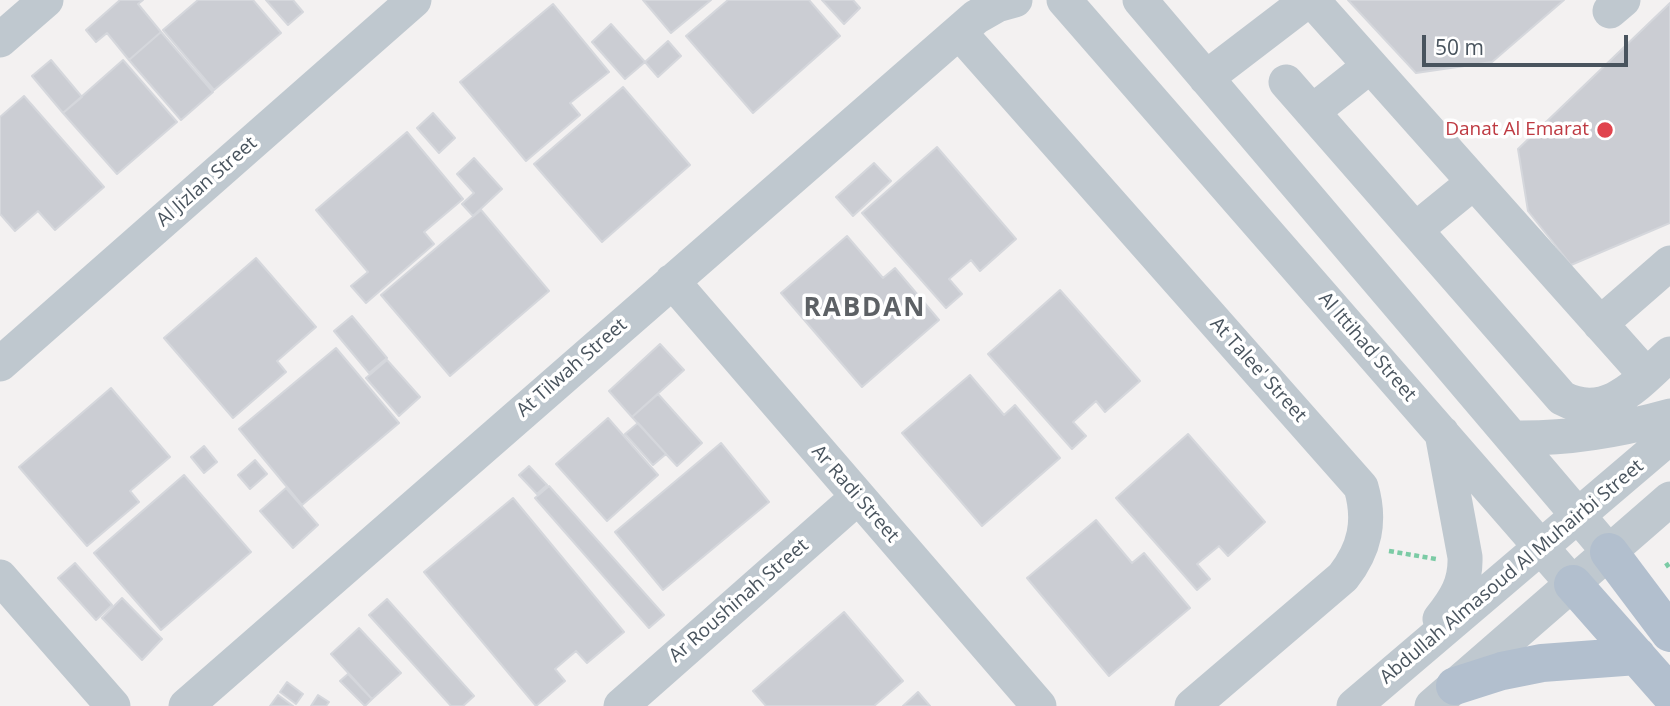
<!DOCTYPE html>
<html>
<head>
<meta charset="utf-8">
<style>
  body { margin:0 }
  #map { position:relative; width:1670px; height:706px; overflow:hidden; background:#f3f1f1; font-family:"Open Sans",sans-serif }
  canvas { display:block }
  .scale { position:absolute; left:1422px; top:35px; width:206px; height:32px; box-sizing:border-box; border:4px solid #49545e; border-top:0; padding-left:9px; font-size:21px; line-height:24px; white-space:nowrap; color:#49545e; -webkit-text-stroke:5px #fff; paint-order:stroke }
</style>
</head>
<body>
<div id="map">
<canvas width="1670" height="706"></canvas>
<div class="scale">50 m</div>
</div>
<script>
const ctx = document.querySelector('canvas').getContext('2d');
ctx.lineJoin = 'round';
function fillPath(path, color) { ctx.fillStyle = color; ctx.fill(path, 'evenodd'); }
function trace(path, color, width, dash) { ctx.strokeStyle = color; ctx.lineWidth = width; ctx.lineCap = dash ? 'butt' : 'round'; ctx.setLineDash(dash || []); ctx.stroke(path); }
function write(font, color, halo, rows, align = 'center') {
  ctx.font = font + ' "Open Sans",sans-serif'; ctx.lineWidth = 7; ctx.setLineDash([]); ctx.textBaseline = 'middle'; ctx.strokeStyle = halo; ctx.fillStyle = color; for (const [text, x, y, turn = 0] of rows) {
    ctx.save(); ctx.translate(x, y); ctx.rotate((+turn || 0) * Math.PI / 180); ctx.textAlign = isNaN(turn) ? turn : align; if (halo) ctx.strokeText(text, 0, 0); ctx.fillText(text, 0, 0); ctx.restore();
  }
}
const building = new Path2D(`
  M 120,0 L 143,0 L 138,4 L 161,32 L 129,60 L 107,33 L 96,42 L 86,30 Z
  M 198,0 L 253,0 L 281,33 L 214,90 L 163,30 Z
  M 266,0 L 293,0 L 303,12 L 288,25 Z
  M 643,0 L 711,0 L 671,33 Z
  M 728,0 L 809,0 L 840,36 L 753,113 L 686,36 Z
  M 822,0 L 853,0 L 860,8 L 844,24 Z
  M 1348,0 L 1564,0 L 1492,62 L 1416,73 Z
  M 1670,3 L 1670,223 L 1571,265 L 1528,211 L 1518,149 Z
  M 553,4 L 609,72 L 570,103 L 580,115 L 526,161 L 460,82 Z
  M 611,24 L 645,62 L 625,79 L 592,42 Z
  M 161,32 L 213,92 L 181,120 L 129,60 Z
  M 668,41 L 681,56 L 658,77 L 645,62 Z
  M 51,60 L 82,97 L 63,113 L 32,76 Z
  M 123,60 L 177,122 L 117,174 L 63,113 Z
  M 623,87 L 690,165 L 602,242 L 534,164 Z
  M 24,96 L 104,187 L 55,230 L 38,211 L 15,231 L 0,214 L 0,117 Z
  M 433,113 L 455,138 L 439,153 L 417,128 Z
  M 407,132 L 463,199 L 424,232 L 434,244 L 366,303 L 351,286 L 368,272 L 316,210 Z
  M 937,147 L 1016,239 L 980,271 L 971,260 L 949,279 L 962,294 L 946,308 L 862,213 Z
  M 474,158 L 502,189 L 473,216 L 462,204 L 474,193 L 457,174 Z
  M 874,163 L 891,181 L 853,216 L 836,197 Z
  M 481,210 L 549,291 L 450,376 L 381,295 Z
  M 847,236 L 883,278 L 895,268 L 939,320 L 862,387 L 781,293 Z
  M 256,258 L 316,327 L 277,361 L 286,372 L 233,418 L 164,338 Z
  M 1060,290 L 1140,381 L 1105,412 L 1096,401 L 1073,422 L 1086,436 L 1072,449 L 988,354 Z
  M 352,316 L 387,358 L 369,373 L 334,331 Z
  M 660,344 L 684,370 L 632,417 L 609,391 Z
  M 336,348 L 399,423 L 302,505 L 239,429 Z
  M 387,360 L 420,397 L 399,416 L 366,378 Z
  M 970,375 L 1004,415 L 1015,405 L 1060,458 L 982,526 L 902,433 Z
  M 111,388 L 170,457 L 130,491 L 139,502 L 87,546 L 19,467 Z
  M 658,394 L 702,443 L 677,466 L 632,417 Z
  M 608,418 L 658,475 L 607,521 L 556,464 Z
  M 638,423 L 666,454 L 653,465 L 625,434 Z
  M 1188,434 L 1265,522 L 1228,556 L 1219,546 L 1197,564 L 1210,579 L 1197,590 L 1116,498 Z
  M 721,443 L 769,502 L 663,590 L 615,532 Z
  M 204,446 L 217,462 L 204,473 L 191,457 Z
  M 255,460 L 267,474 L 250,489 L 238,475 Z
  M 529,466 L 547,485 L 537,494 L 519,475 Z
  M 184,475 L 251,552 L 161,630 L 94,553 Z
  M 549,486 L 664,615 L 649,628 L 535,498 Z
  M 286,488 L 318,525 L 293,548 L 260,511 Z
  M 513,498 L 624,632 L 587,663 L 576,651 L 555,669 L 565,681 L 536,706 L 424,572 Z
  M 1096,520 L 1132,563 L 1144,553 L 1190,608 L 1109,676 L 1027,578 Z
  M 75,563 L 112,605 L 96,620 L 58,578 Z
  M 122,598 L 162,639 L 142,660 L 102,618 Z
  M 387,599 L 474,696 L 463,706 L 451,706 L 369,615 Z
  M 844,612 L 903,681 L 874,706 L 766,706 L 753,691 Z
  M 359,628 L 401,673 L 372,699 L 331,654 Z
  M 348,674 L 372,699 L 365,706 L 340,681 Z
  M 287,682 L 303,694 L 296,704 L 280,692 Z
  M 918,692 L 930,706 L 903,706 Z
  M 278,695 L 293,706 L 270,706 Z
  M 318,695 L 329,702 L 326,706 L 311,706 Z`);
fillPath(building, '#cbcdd3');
trace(building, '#d5d7dc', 2);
trace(new Path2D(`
  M 1389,551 L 1436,559
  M 1666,563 L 1670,569`), '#7bcba5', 4.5, [5, 3.5]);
trace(new Path2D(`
  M 1064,0 L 1573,584
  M 1140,0 L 1609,552
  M 1312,0 L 1646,375
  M 1610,11 L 1623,0
  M 959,32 L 1361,487 C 1371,521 1365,549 1343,577 L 1192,706
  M 0,40 L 46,0
  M 1206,78 L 1308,0
  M 1286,82 L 1562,398 C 1607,422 1639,382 1670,354
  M 1312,112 L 1370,66
  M 1415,230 L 1474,182
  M 672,281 L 1039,706
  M 1600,324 L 1670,263
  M 0,364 L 414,0
  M 1514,438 C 1566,439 1620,430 1670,416
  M 0,577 L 113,706
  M 1440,619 C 1456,599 1466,583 1465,557 L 1442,433
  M 186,706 L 976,17 L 997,5 L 1015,0
  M 621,706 L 858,497
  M 1354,706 L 1670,437
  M 1432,706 L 1670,499`), '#bfc8cf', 35);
trace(new Path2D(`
  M 1609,552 L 1670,633
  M 1573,584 L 1670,694
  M 1455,686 L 1502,671 L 1542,663 L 1637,656`), '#b2bfce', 38);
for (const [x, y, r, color] of [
  [1605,130,9,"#e0444e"]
]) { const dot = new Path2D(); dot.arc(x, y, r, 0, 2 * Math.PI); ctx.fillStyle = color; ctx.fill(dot); trace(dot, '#fff', 2.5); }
write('19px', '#be3a42', '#fff', [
  ["Danat Al Emarat",1589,130]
], 'right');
write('19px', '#49545e', '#fff', [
  ["Al Jizlan Street",207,182,-41],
  ["Al Ittihad Street",1367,347,49],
  ["At Tilwah Street",572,368,-41],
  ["At Talee' Street",1258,370,48],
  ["Ar Radi Street",855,494,49],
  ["Abdullah Almasoud Al Muhairbi Street",1512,572,-40],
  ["Ar Roushinah Street",739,601,-41]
]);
ctx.letterSpacing = '2px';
write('bold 26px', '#5d6165', '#fff', [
  ["RABDAN",865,309]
]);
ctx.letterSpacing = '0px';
</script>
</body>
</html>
